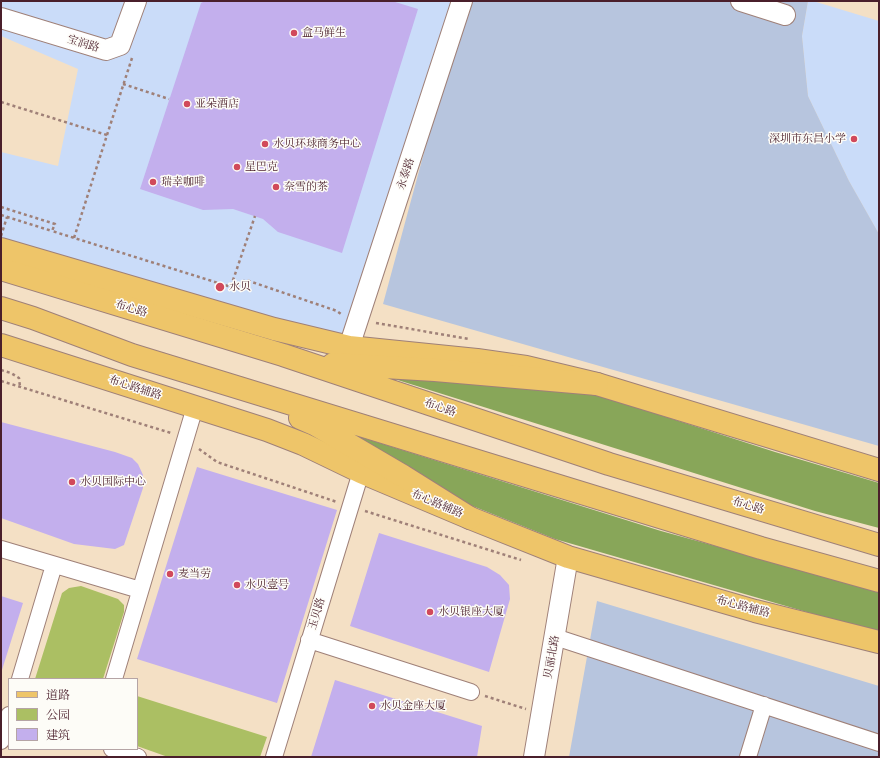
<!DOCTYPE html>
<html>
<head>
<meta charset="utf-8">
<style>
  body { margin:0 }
  #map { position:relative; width:880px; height:758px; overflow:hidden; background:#f4e0c5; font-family:"Old Standard TT","Noto Serif SC",serif }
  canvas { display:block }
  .frame { position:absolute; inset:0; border:2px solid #4a1f2b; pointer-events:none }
  .legend { position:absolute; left:8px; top:678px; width:130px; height:72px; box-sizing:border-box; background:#fdfcf7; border:1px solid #b5a4a5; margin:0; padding:5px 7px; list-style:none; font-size:12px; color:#4a1f2b }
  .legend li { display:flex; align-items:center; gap:8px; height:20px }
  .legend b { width:20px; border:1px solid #b5a4a5 }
</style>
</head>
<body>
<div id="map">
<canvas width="880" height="758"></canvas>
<div class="frame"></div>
<ul class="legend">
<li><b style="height:5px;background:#eec569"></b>道路</li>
<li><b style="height:11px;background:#abbf63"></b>公园</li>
<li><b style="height:11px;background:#c3afed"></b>建筑</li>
</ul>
</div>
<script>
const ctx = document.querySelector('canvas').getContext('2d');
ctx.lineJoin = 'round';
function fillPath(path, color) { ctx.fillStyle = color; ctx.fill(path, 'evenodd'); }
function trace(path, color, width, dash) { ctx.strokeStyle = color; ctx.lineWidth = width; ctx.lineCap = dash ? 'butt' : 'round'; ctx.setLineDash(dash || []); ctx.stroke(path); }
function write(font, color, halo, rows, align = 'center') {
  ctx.font = font + ' "Old Standard TT","Noto Serif SC",serif'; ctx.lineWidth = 3; ctx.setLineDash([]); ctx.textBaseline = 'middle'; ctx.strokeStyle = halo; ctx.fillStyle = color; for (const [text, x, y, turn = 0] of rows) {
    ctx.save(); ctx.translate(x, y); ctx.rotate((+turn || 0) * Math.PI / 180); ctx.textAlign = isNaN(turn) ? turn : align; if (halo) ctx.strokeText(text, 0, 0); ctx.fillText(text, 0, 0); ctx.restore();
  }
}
fillPath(new Path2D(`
  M 1,1 L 462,1 L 349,347 L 1,249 L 1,152 L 58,166 L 78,69 L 1,36 Z
  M 808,1 L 813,1 L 879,21 L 879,234 L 849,181 L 808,96 L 802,36 Z`), '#cadcf9');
fillPath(new Path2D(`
  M 465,1 L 808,1 L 802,36 L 808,96 L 849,181 L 879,234 L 879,446 L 383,304 Z
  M 597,601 L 879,686 L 879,757 L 569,757 Z`), '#b7c5de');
fillPath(new Path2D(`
  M 81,586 L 118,599 L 124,605 L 124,612 L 103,679 L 35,679 L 62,593 L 69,588 Z
  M 137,696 L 267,737 L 260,757 L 168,757 L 137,746 Z`), '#abbf63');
fillPath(new Path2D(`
  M 369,371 L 595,394 L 775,452 L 879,483 L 879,528 L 815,511 Z
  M 351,434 L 661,531 L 879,591 L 879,633 L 555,539 L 470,505 Z`), '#88a659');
fillPath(new Path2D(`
  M 205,1 L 392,1 L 418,9 L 342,253 L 278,232 L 263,219 L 233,209 L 203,210 L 140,189 L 201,3 Z
  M 1,422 L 115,452 L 132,458 L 138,464 L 143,475 L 143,488 L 124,545 L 115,549 L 74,544 L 1,518 Z
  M 197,467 L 337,510 L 277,703 L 137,659 Z
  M 379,533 L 487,567 L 500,575 L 509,585 L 510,599 L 489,672 L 350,626 Z
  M 1,596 L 23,603 L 1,673 Z
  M 335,680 L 482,726 L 477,757 L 311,757 Z`), '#c3afed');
const minor = new Path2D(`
  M 1,549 L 140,590
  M 555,637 L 879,743
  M 309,640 L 471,692
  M 20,679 L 54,565
  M 114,679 L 195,407
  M 1,741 L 9,715
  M 112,749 L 138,757
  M 274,757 L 361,472
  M 748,757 L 764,705`);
const tertiary = new Path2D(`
  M 741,1 L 785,15
  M 1,18 L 106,50 L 120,45 L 136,1
  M 349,347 L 462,1
  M 534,757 L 568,557`);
const primary = new Path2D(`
  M 1,249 L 274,329 L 349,347 L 477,360 L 526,367 L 597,384 L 879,470
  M 1,345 L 267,430 L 303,444 L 361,472 L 470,518 L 568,557 L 755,611 L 879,642`);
const trunk = new Path2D(`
  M 1,269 L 283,355 L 609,464 L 879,545
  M 1,308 L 33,318 L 132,355 L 761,548 L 879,581
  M 333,364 L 435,370 L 597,384
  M 300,418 L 316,425 L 403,476 L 470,518`);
trace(minor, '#9f8078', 18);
trace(tertiary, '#9f8078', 22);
trace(primary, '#9f8078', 24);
trace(trunk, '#9f8078', 24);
trace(new Path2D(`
  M 123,84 L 169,99
  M 1,102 L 107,135 L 74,238
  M 107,135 L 132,58
  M 1,207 L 55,224 L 52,231 L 231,287 L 246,280 L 337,311 L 341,314
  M 1,215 L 52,231
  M 231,286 L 255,216
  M 376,323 L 469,339
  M 1,370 L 11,373 L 19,378 L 20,387
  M 1,381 L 171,433
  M 199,449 L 217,462 L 337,502
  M 365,511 L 521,560
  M 485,696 L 526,709`), '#9f8078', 2.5, [3, 3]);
trace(minor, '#fff', 16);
trace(tertiary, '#fff', 20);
trace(primary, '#eec569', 22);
trace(trunk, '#eec569', 22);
trace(new Path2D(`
  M 1,236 L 7,217`), '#9f8078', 2.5, [3, 3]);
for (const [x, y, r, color] of [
  [294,33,4,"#d1495b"],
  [187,104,4,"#d1495b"],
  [854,139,4,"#d1495b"],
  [265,144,4,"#d1495b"],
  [237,167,4,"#d1495b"],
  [153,182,4,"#d1495b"],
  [276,187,4,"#d1495b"],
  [220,287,5,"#d1495b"],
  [72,482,4,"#d1495b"],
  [170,574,4,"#d1495b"],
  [237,585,4,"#d1495b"],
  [430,612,4,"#d1495b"],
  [372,706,4,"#d1495b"]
]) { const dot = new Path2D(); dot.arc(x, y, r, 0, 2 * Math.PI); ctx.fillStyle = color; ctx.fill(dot); trace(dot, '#fdfcf7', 1.5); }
write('11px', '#4a1f2b', '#fdfcf7', [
  ["盒马鲜生",302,33],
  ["亚朵酒店",195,104],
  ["深圳市东昌小学",846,139,"right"],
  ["水贝环球商务中心",273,144],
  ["星巴克",245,167],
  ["瑞幸咖啡",161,182],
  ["奈雪的茶",284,187],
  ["水贝",229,287],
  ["水贝国际中心",80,482],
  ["麦当劳",178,574],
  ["水贝壹号",245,585],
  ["水贝银座大厦",438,612],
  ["水贝金座大厦",380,706]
], 'left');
write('11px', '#4a1f2b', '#fdfcf7', [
  ["宝润路",83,44,17],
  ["永泰路",406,174,-72],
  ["布心路",131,309,17],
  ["布心路辅路",135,388,18],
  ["布心路",440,408,19],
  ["布心路辅路",437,504,23],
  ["布心路",748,506,17],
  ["布心路辅路",743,607,15],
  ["玉贝路",317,614,-73],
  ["贝丽北路",552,657,-80]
]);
</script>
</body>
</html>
